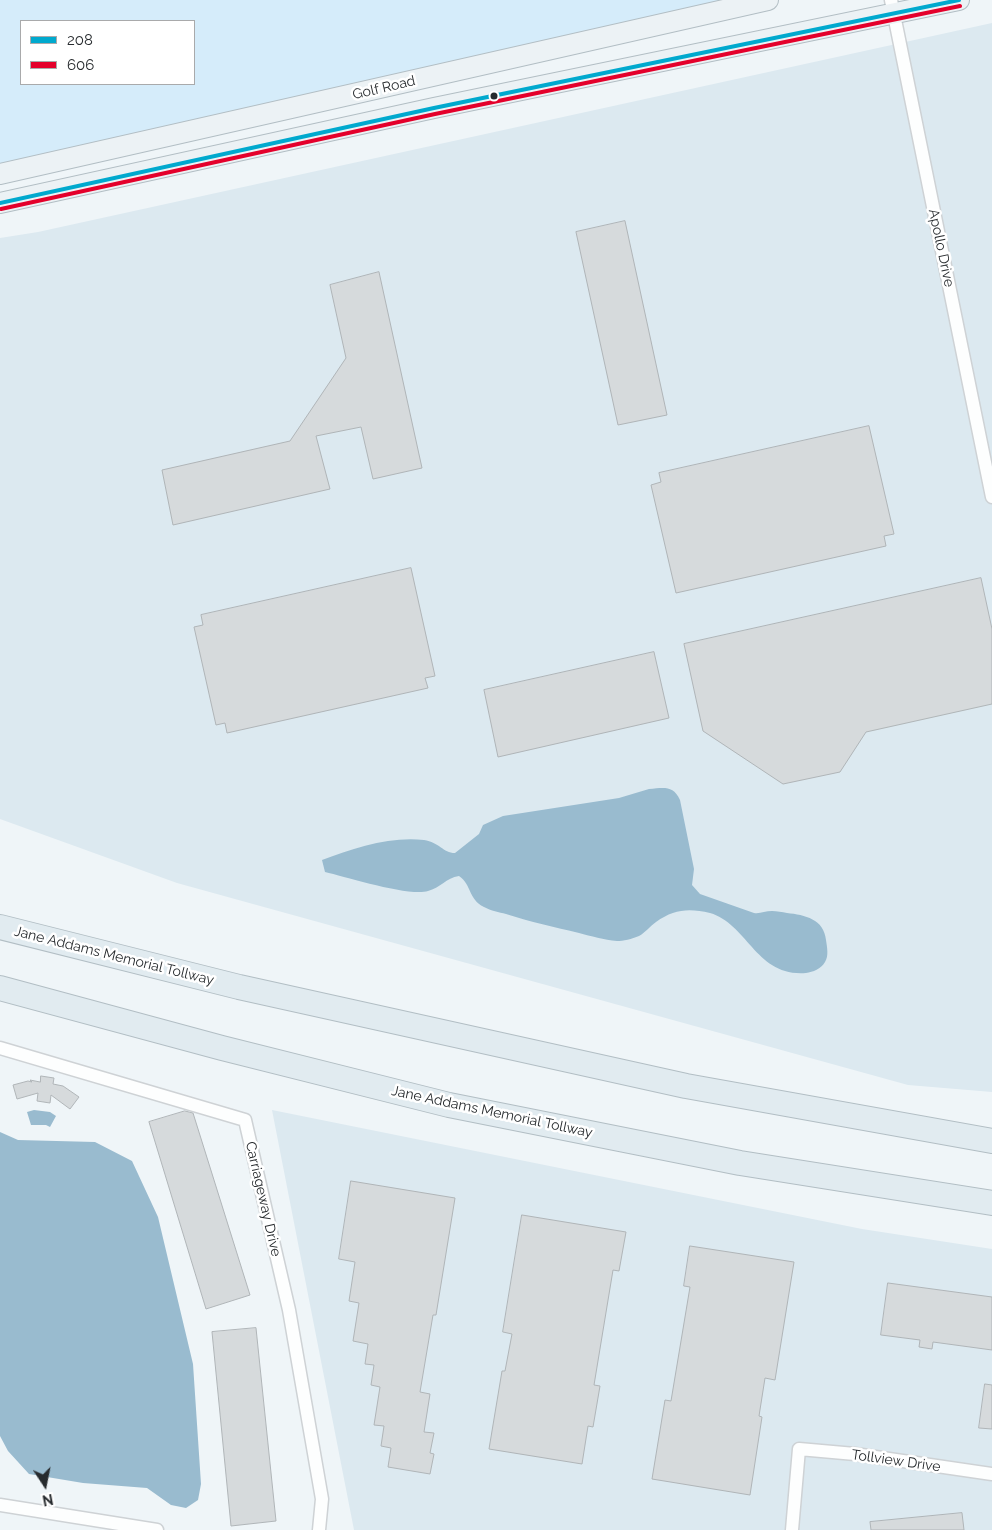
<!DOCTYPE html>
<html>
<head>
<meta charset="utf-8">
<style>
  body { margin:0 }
  #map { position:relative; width:992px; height:1530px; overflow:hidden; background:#eff5f8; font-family:Raleway,sans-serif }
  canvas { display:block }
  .legend { position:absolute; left:20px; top:20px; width:175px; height:65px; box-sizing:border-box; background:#fff; border:1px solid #a9aaab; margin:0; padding:6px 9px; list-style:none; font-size:15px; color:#272b2e }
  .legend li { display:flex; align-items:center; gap:10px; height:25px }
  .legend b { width:25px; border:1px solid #a9aaab }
  .north { position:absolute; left:20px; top:1460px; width:50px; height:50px; -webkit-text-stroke:4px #fff; paint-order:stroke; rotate:169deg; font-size:14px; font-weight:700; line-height:20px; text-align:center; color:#272b2e }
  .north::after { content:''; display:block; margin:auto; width:18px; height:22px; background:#272b2e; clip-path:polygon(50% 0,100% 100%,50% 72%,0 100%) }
</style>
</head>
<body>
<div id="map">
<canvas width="992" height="1530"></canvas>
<ul class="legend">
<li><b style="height:6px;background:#00a9ce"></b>208</li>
<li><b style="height:6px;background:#e4002b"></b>606</li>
</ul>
<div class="north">N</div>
</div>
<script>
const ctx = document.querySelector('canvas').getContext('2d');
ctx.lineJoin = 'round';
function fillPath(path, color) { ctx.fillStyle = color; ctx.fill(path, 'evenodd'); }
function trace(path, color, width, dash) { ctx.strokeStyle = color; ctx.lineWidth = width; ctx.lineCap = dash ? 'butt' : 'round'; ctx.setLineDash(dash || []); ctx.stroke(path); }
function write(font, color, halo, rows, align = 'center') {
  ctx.font = font + ' Raleway,sans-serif'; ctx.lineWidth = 5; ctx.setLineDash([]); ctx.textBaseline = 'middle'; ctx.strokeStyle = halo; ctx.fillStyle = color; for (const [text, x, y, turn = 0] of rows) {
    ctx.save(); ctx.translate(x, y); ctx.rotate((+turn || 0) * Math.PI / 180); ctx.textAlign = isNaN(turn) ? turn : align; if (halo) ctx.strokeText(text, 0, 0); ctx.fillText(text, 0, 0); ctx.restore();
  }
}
fillPath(new Path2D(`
  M 992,23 L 992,1092 L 908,1085 L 177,883 L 0,819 L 0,238 L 38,232 Z
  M 272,1110 L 862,1229 L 992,1249 L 992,1530 L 354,1530 Z`), '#dce9f0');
fillPath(new Path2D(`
  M 0,0 L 767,0 L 0,174 ZM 21,21 L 194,21 L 194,84 L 21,84 Z`), '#d5ecfa');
fillPath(new Path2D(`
  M 649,789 C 664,788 673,785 680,800 L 694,869 L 692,885 L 700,894 L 754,913 C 760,914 765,911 772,911 C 777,911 782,912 787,913 C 805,915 824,919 826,940 C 827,947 829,956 825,962 C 821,969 813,972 806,973 C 756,977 748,924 710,913 C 689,908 674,909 656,922 C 650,926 645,933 639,936 C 632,939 623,941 617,941 C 604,940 591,936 579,933 C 555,927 530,922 506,914 C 499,912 491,911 484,907 C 468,899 472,885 459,876 C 446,878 440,888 428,891 C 410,897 346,877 325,872 L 322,860 C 353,848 391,836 424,840 C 439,842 443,853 455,853 L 479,834 L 483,825 L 503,816 L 619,798 Z
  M 34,1110 L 50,1112 L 56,1116 L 50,1127 L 46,1125 L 31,1125 L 27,1112 Z
  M 0,1132 L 18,1140 L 95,1142 L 132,1161 L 158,1217 L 193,1364 L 201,1484 L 198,1500 L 186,1508 L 171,1505 L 147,1488 L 83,1483 L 29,1474 L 8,1451 L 0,1436 Z`), '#99bbcf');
const building = new Path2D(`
  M 625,221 L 667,415 L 618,425 L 576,232 Z
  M 379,272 L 422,468 L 373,479 L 361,427 L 316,436 L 330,489 L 173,525 L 162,470 L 290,441 L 346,358 L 330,285 Z
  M 869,426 L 894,534 L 884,536 L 886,546 L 676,593 L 651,485 L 661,482 L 659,473 Z
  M 411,568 L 435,676 L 425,678 L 428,688 L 227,733 L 225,723 L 216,725 L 194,627 L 203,625 L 201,615 Z
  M 981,578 L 992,629 L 992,704 L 866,732 L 840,772 L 783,784 L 703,731 L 684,644 Z
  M 654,652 L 669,718 L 498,757 L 484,690 Z
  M 41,1076 L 54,1078 L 53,1084 L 63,1086 L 79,1097 L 70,1109 L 51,1095 L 50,1103 L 37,1101 L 38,1093 L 17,1099 L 13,1085 L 28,1081 L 32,1082 L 30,1080 L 40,1082 Z
  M 185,1111 L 193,1113 L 250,1295 L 206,1309 L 149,1122 Z
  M 351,1181 L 455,1198 L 436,1315 L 433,1315 L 420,1392 L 430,1394 L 424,1432 L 434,1433 L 430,1453 L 434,1454 L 430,1474 L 388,1467 L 391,1448 L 381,1446 L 384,1426 L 374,1425 L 380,1387 L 371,1385 L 374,1365 L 365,1364 L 368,1344 L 353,1341 L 359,1303 L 349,1301 L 355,1262 L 339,1259 Z
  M 522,1215 L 626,1232 L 619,1271 L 613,1270 L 594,1385 L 600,1386 L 593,1427 L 588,1426 L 582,1464 L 489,1449 L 502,1371 L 505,1371 L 512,1334 L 503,1332 Z
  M 690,1246 L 794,1262 L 775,1380 L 765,1378 L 759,1416 L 762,1417 L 750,1495 L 652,1479 L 665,1400 L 671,1401 L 690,1287 L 684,1286 Z
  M 888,1283 L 992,1297 L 992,1350 L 933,1342 L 932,1349 L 919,1347 L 920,1340 L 881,1335 Z
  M 256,1328 L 276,1521 L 231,1526 L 212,1332 Z
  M 985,1384 L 992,1385 L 992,1429 L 979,1428 Z
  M 962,1513 L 964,1530 L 871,1530 L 870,1522 Z`);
fillPath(building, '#d6dadc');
trace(building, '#b0b5b8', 1);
const minor = new Path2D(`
  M 891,0 L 992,497
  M 0,1048 L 245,1120 L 289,1310 L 322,1499 L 319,1530
  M 0,1505 L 157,1530
  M 792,1530 L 799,1449 L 855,1454 L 992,1474`);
const primary = new Path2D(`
  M 0,174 L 768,0
  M 0,203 L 434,108 L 959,0`);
const motorway = new Path2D(`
  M 0,927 L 239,987 L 686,1086 L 992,1141
  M 0,988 L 222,1048 L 449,1105 L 740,1163 L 992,1203`);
trace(minor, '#ced2d5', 15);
trace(primary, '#b2bec4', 22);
trace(motorway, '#b2bec4', 26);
trace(minor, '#fdfefe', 12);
trace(primary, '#ecf2f5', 20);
trace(motorway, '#e1ebf0', 24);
trace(new Path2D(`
  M 0,203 L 434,108 L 959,0`), '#00a9ce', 4);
trace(new Path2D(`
  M 1,209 L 435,114 L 960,6`), '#e4002b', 4);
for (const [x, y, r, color] of [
  [494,96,4.5,"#272b2e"]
]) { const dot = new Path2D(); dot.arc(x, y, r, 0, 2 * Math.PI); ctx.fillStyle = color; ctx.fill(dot); trace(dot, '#fff', 2); }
write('14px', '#272b2e', '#fff', [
  ["Golf Road",384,88,-13],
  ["Apollo Drive",941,248,78],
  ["Jane Addams Memorial Tollway",114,956,14],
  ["Jane Addams Memorial Tollway",492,1112,12],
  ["Carriageway Drive",263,1199,77],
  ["Tollview Drive",896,1461,8]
]);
</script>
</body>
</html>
